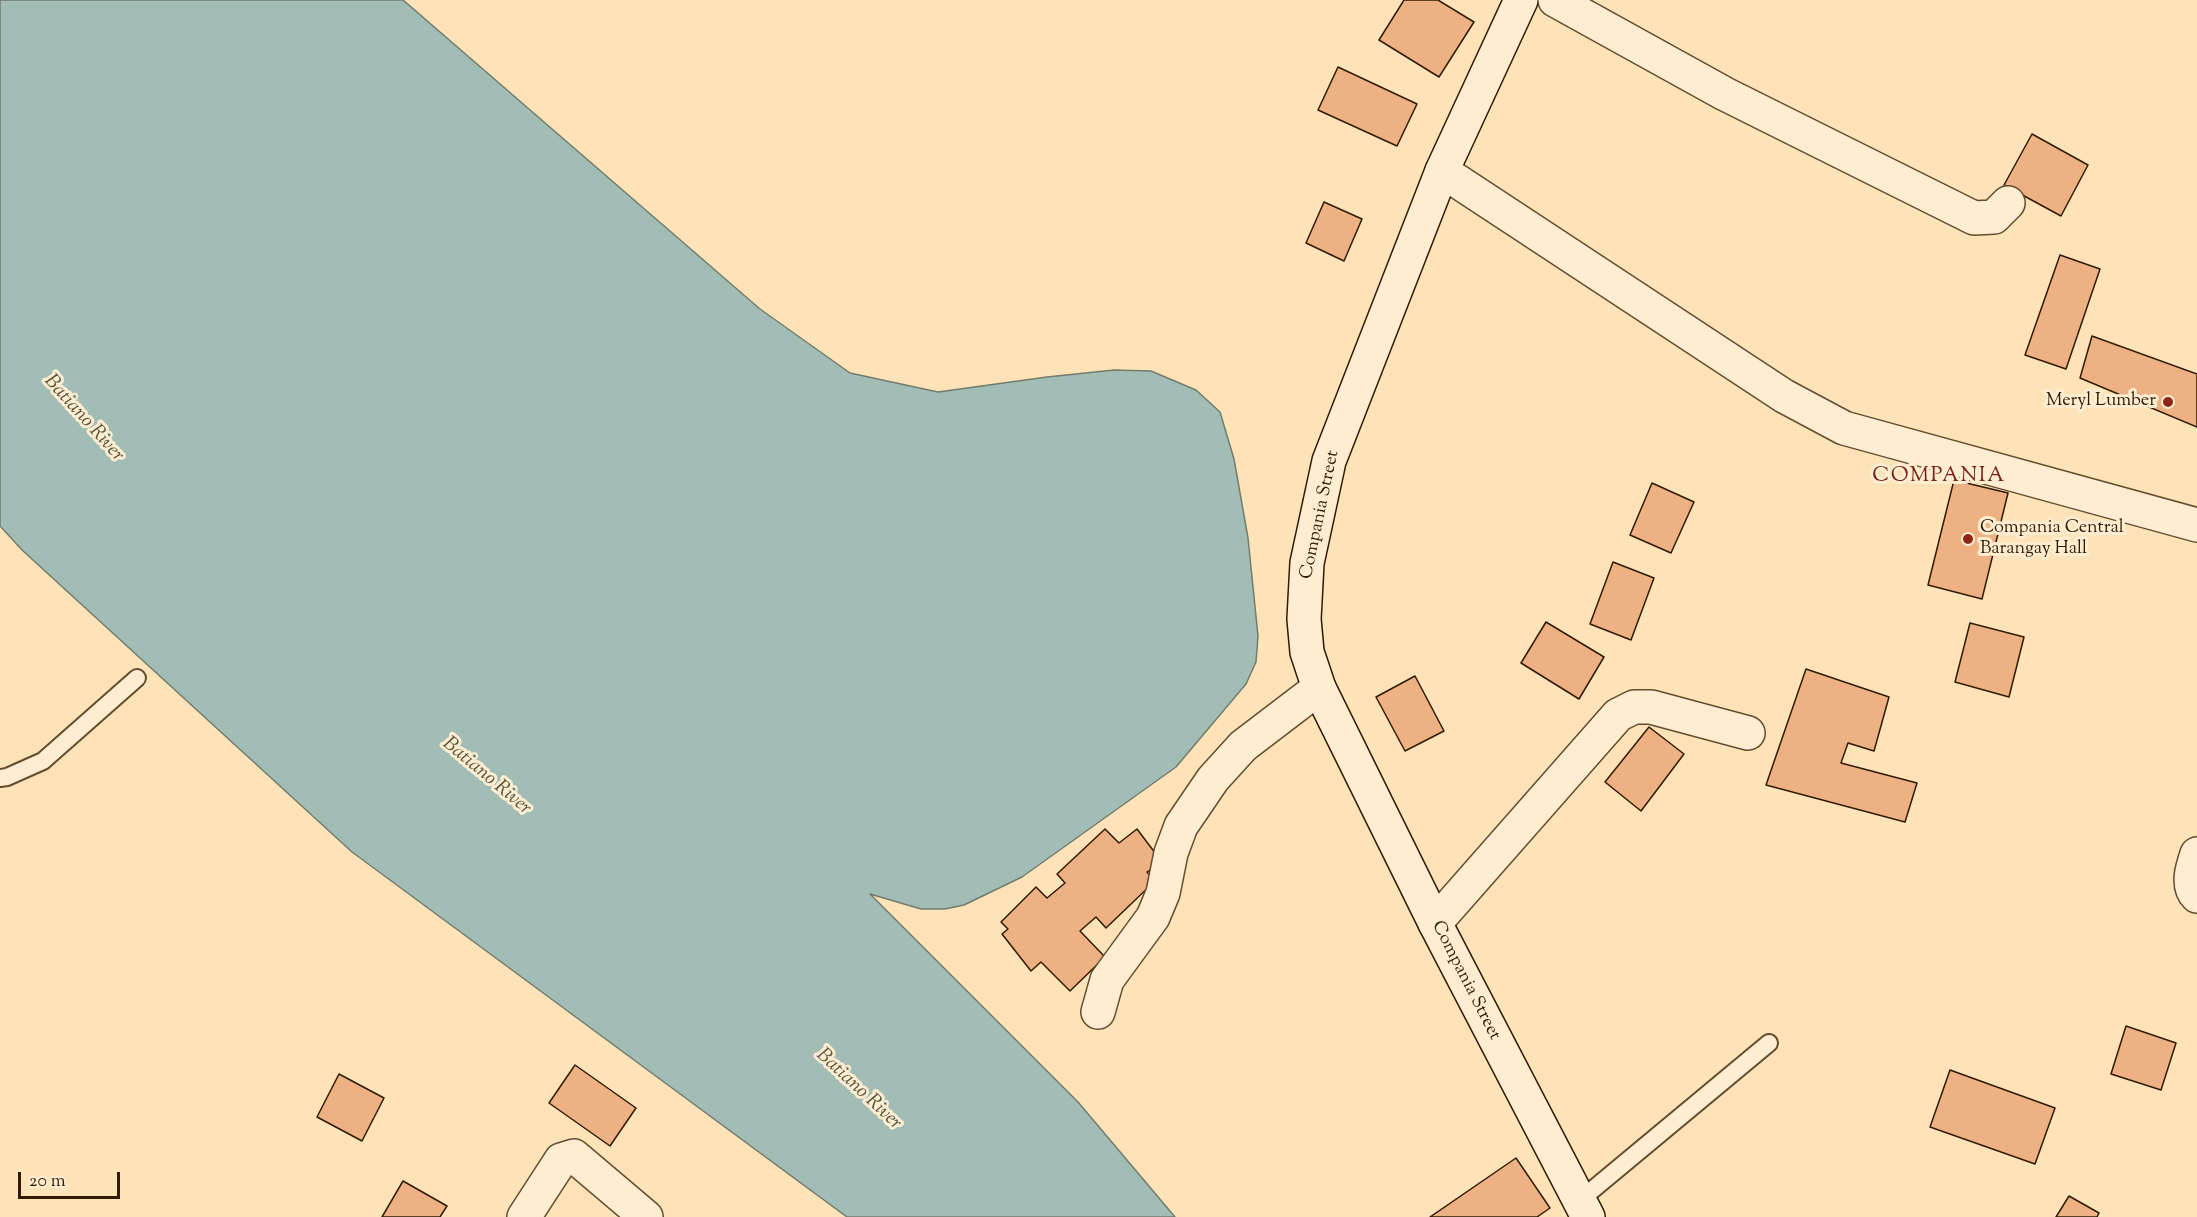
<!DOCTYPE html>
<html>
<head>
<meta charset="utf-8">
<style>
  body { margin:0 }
  #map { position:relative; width:2197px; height:1217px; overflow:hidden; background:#fee3b8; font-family:"Sorts Mill Goudy",serif }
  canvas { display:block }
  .scale { position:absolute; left:18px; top:1172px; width:102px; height:27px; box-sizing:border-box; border:3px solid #2f1b00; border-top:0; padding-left:8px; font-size:18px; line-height:21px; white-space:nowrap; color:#2f1b00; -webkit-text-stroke:4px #feedd1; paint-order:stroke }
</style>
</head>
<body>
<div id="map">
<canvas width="2197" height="1217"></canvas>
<div class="scale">20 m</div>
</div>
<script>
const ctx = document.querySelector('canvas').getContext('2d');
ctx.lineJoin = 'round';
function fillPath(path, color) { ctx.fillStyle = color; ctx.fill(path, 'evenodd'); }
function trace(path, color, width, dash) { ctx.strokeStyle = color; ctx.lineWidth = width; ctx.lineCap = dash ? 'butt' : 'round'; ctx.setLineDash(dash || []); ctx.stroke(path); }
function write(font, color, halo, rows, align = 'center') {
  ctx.font = font + ' "Sorts Mill Goudy",serif'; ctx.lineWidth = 6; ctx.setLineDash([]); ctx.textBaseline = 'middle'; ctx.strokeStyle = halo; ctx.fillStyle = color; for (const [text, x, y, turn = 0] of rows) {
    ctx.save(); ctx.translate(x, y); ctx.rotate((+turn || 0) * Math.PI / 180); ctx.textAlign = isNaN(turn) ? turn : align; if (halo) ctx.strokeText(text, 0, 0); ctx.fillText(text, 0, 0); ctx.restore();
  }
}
const water = new Path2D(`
  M 0,0 L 403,0 L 760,309 L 850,373 L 938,392 L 1047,377 L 1114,370 L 1151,371 L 1196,390 L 1220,412 L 1234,459 L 1248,538 L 1258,636 L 1256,662 L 1246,684 L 1176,767 L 1022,877 L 964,905 L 945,909 L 921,909 L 870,894 L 1078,1102 L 1175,1217 L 847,1217 L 352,852 L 22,550 L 0,526 Z`);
fillPath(water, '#a1bdb6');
trace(water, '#737c6d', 1.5);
const building = new Path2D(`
  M 1404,0 L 1438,0 L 1474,22 L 1439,77 L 1379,40 Z
  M 1338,67 L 1417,104 L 1397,146 L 1318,110 Z
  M 2032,134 L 2088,165 L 2061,216 L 2004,185 Z
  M 1324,202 L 1362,219 L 1344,261 L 1306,243 Z
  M 2060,255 L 2100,269 L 2066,369 L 2025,355 Z
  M 2092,336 L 2197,374 L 2197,427 L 2080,378 Z
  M 1954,480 L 2008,493 L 1982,599 L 1928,585 Z
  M 1652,483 L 1694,502 L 1671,553 L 1630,535 Z
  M 1613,562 L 1654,578 L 1631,640 L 1590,624 Z
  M 1546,622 L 1604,657 L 1579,699 L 1521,663 Z
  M 1970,623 L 2024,637 L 2009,697 L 1955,682 Z
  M 1806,669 L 1889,697 L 1874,751 L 1848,743 L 1841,763 L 1917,783 L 1905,822 L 1766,785 Z
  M 1415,676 L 1444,731 L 1405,751 L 1376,697 Z
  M 1649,727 L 1684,754 L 1641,811 L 1605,782 Z
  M 1105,829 L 1119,843 L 1137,829 L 1162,862 L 1147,872 L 1155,881 L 1106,928 L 1096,917 L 1080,931 L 1105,957 L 1070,991 L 1041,962 L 1031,971 L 1002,934 L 1008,929 L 1001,922 L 1036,887 L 1047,898 L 1065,883 L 1057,874 Z
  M 2126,1026 L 2176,1043 L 2161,1090 L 2111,1074 Z
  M 575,1065 L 636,1108 L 610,1146 L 549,1103 Z
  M 1950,1070 L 2055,1108 L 2035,1164 L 1930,1127 Z
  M 339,1074 L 384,1098 L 362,1141 L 317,1117 Z
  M 1516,1158 L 1550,1208 L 1537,1217 L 1430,1217 Z
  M 403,1181 L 447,1206 L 440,1217 L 382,1217 Z
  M 2069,1196 L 2099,1213 L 2097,1217 L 2056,1217 Z`);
fillPath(building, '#edb184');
trace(building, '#2f1b00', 1.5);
const lane = new Path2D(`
  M 0,778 L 7,777 L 43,761 L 137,678
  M 1579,1201 L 1769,1043`);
const street = new Path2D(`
  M 1555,0 L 1725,94 L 1974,218 L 1994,217 L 2008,203
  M 1442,171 L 1784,396 L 1844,428 L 2197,525
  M 2197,854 C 2193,866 2186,885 2197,896
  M 1435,923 L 1618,715 L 1634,707 L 1651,707 L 1748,733
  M 1098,1012 L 1107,980 L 1153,917 L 1163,893 L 1171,853 L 1181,826 L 1213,779 L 1243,746 L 1319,688
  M 524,1217 L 561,1160 L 574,1156 L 646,1217`);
const secondary = new Path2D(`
  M 1521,0 L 1442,171 L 1329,461 L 1307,563 L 1304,619 L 1307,652 L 1319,688 L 1435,923 L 1588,1217`);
trace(lane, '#634d2e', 20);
trace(street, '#634d2e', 36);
trace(secondary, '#2f1b00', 36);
trace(lane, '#feedd1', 16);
trace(street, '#feedd1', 33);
trace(secondary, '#feedd1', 33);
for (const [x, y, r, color] of [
  [2168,402,6,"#8f2418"],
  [1968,539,6,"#8f2418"]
]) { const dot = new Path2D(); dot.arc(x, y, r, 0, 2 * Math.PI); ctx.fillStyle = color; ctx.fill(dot); trace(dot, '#feedd1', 2); }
write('18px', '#2f1b00', '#feedd1', [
  ["Meryl Lumber",2156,402],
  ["Compania Central",1980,529,"left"],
  ["Barangay Hall",1980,550,"left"]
], 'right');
write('18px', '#2f1b00', '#feedd1', [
  ["Compania Street",1321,515,-78],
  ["Compania Street",1465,981,63]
]);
write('italic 20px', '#575440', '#feedd1', [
  ["Batiano River",83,419,48],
  ["Batiano River",486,777,40],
  ["Batiano River",858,1090,43]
]);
ctx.letterSpacing = '1.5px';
write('21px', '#7a1f14', '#feedd1', [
  ["COMPANIA",1939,477]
]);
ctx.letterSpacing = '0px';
</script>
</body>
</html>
